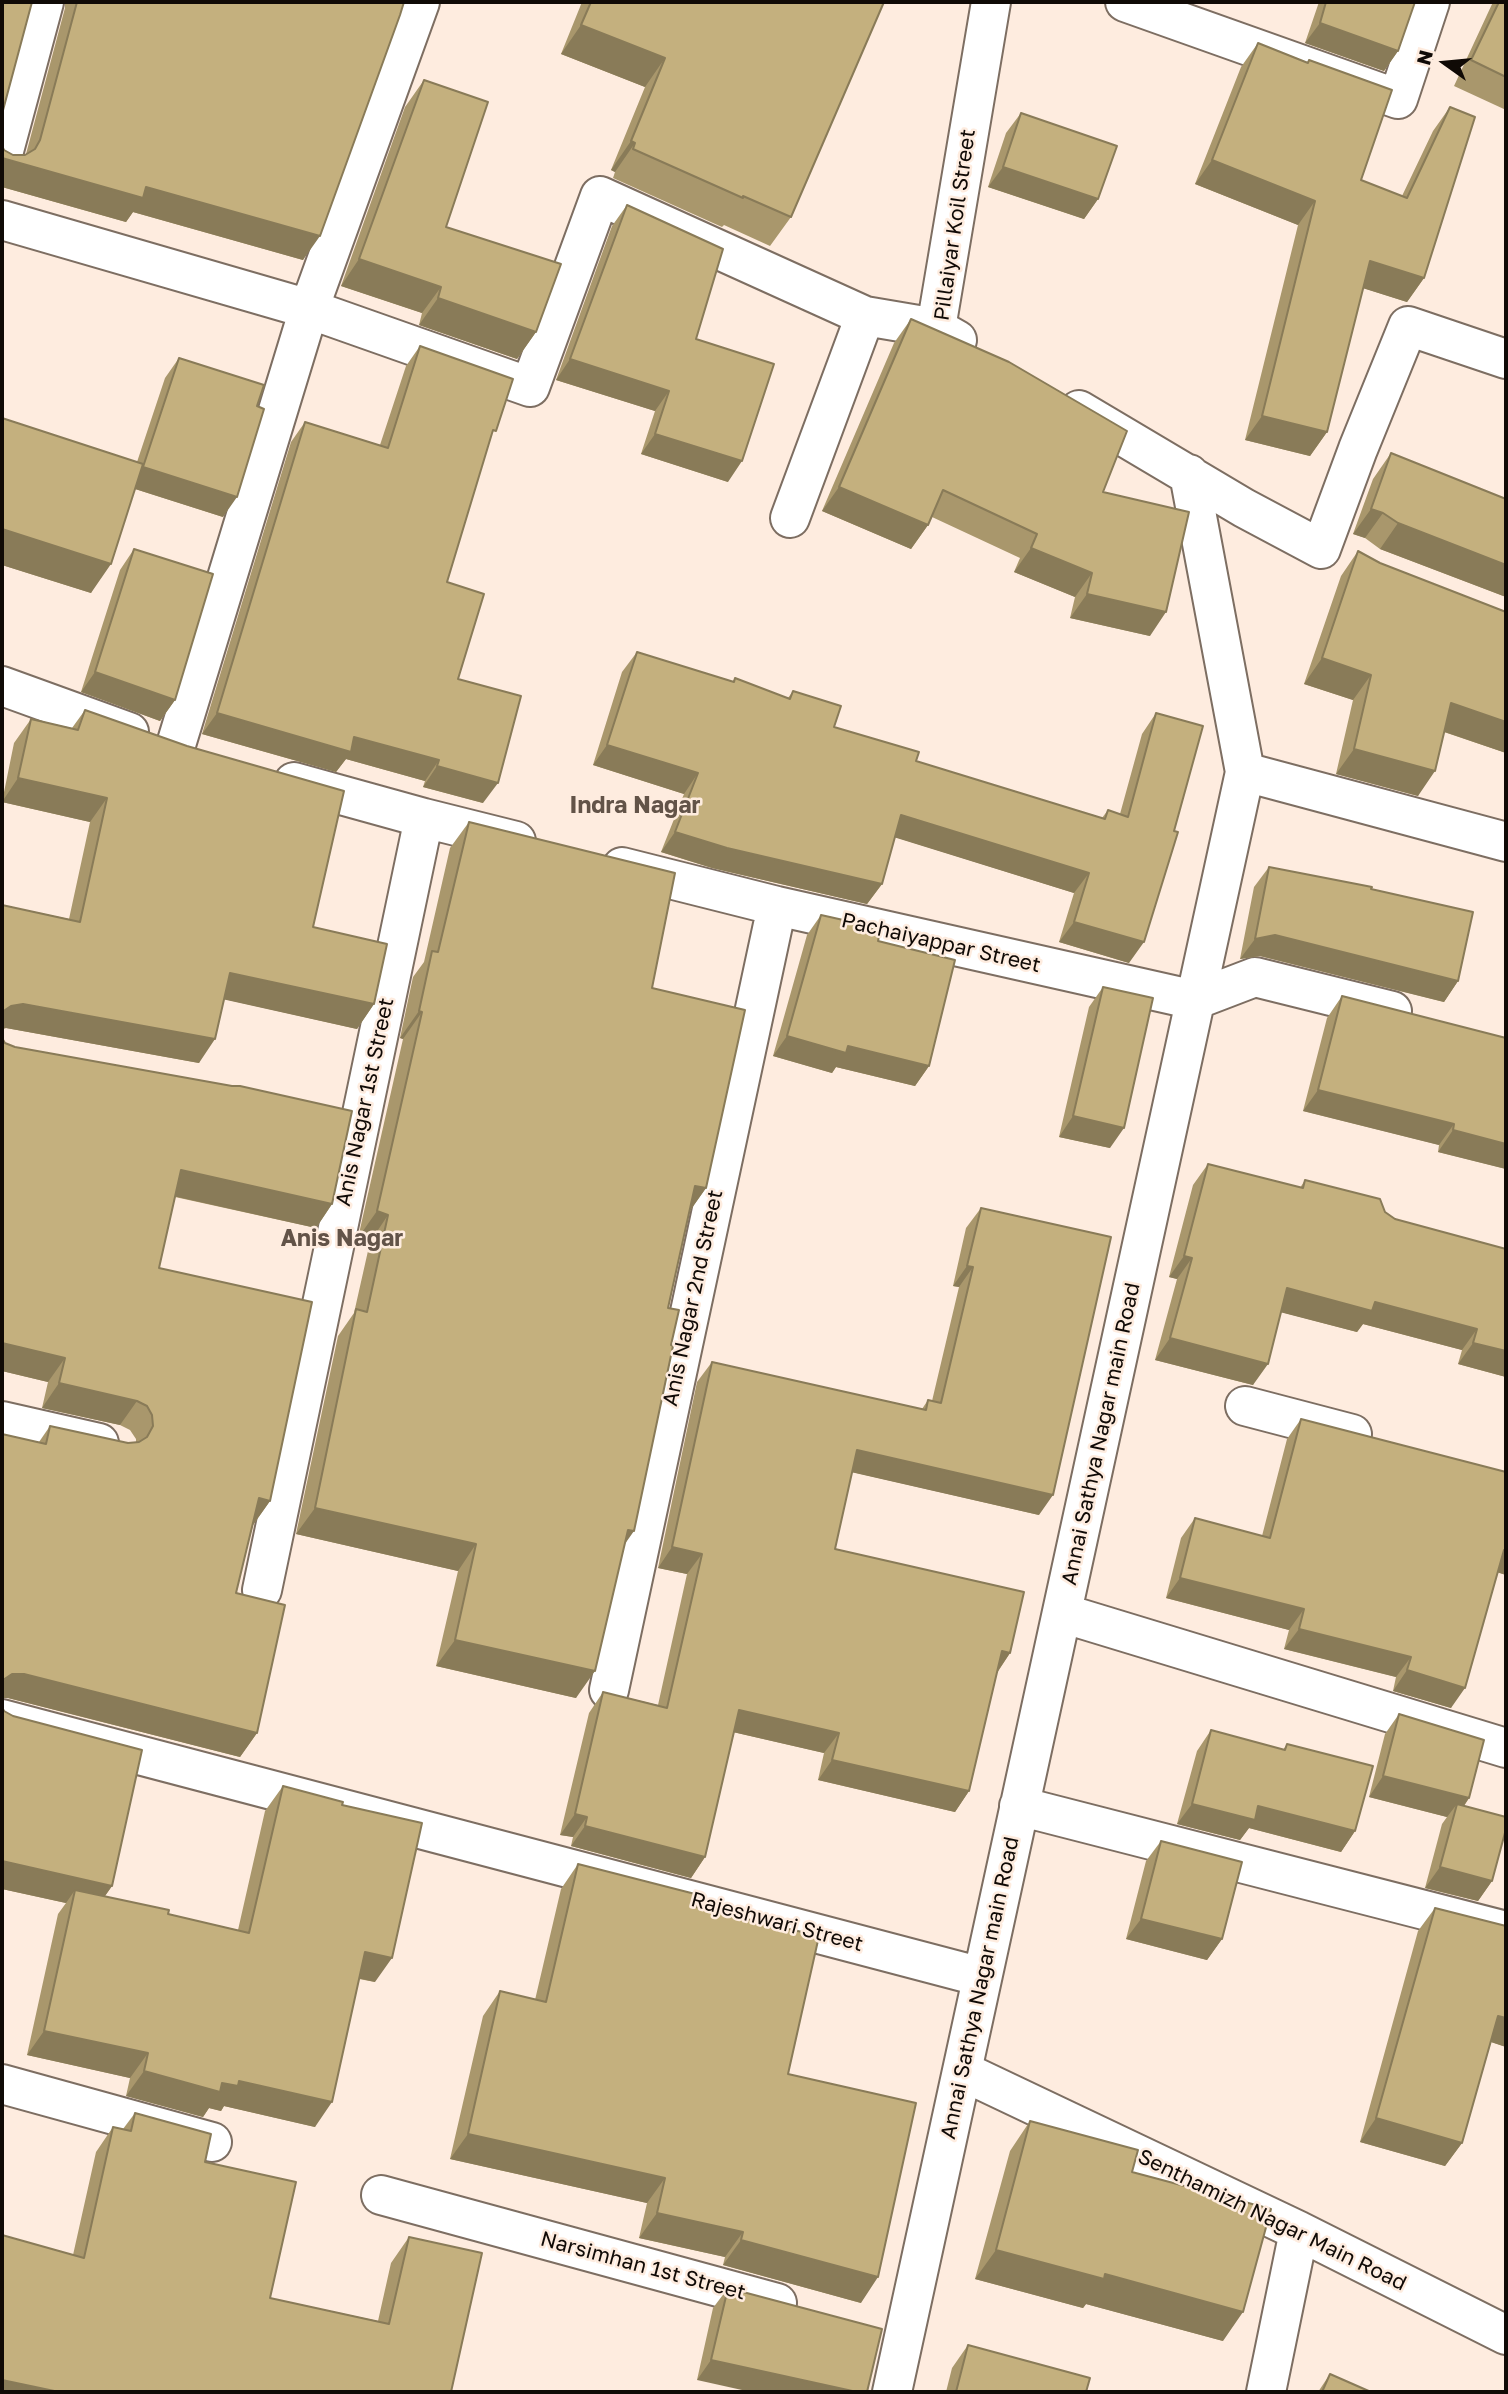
<!DOCTYPE html>
<html>
<head>
<meta charset="utf-8">
<style>
  body { margin:0 }
  #map { position:relative; width:1508px; height:2394px; overflow:hidden; background:#feecdf; font-family:"Golos Text",sans-serif }
  canvas { display:block }
  .frame { position:absolute; inset:0; border:4px solid #100a06; pointer-events:none }
  .north { position:absolute; left:1410px; top:28px; width:70px; height:70px; -webkit-text-stroke:5px #feecdf; paint-order:stroke; rotate:285deg; font-size:19px; font-weight:700; line-height:28px; text-align:center; color:#100a06 }
  .north::after { content:''; display:block; margin:auto; width:24px; height:32px; background:#100a06; clip-path:polygon(50% 0,100% 100%,50% 72%,0 100%) }
</style>
</head>
<body>
<div id="map">
<canvas width="1508" height="2394"></canvas>
<div class="frame"></div>
<div class="north">N</div>
</div>
<script>
const ctx = document.querySelector('canvas').getContext('2d');
ctx.lineJoin = 'round';
function trace(path, color, width, dash) { ctx.strokeStyle = color; ctx.lineWidth = width; ctx.lineCap = dash ? 'butt' : 'round'; ctx.setLineDash(dash || []); ctx.stroke(path); }
function fillPath(path, color) { ctx.fillStyle = color; ctx.fill(path, 'evenodd'); }
function write(font, color, halo, rows, align = 'center') {
  ctx.font = font + ' "Golos Text",sans-serif'; ctx.lineWidth = 5; ctx.setLineDash([]); ctx.textBaseline = 'middle'; ctx.strokeStyle = halo; ctx.fillStyle = color; for (const [text, x, y, turn = 0] of rows) {
    ctx.save(); ctx.translate(x, y); ctx.rotate((+turn || 0) * Math.PI / 180); ctx.textAlign = isNaN(turn) ? turn : align; if (halo) ctx.strokeText(text, 0, 0); ctx.fillText(text, 0, 0); ctx.restore();
  }
}
const minor = new Path2D(`
  M 1125,2 L 1398,99 L 1430,2
  M 2,158 L 44,2
  M 2,220 L 309,309 L 530,387 L 600,196 L 865,316 L 936,328
  M 957,340 L 936,328 L 991,2
  M 1079,410 L 1244,508 L 1321,549 L 1358,449 L 1408,326 L 1506,359
  M 790,518 L 865,316
  M 2,686 L 129,732
  M 175,748 L 309,309 L 420,2
  M 1245,772 L 1506,842
  M 294,782 L 424,818 L 516,841
  M 622,867 L 777,906 L 1195,1000 L 1255,977 L 1392,1011
  M 1245,1406 L 1352,1434
  M 2,1421 L 99,1443
  M 262,1590 L 424,818
  M 1062,1613 L 1506,1748
  M 609,1690 L 777,906
  M 2,1719 L 982,1977
  M 1019,1806 L 1506,1931
  M 962,2071 L 1299,2231 L 1506,2335
  M 2,2084 L 212,2142
  M 381,2195 L 777,2303
  M 892,2392 L 1245,772 L 1189,474
  M 1266,2392 L 1299,2231`);
trace(minor, '#7d6e62', 42);
trace(minor, '#fff', 38);
fillPath(new Path2D(`
  M 65,2 L 404,2 L 303,260 L 133,212 L 126,222 L 2,187 L 2,158 L 4,150 L 13,155 L 26,154 L 65,8 Z
  M 582,2 L 884,2 L 791,217 L 770,246 L 724,225 L 722,227 L 613,178 L 615,172 L 611,170 L 645,87 L 561,54 Z
  M 1319,2 L 1415,2 L 1398,51 L 1384,71 L 1305,43 Z
  M 1493,2 L 1506,2 L 1506,110 L 1454,86 Z
  M 1258,43 L 1307,62 L 1309,60 L 1361,180 L 1402,196 L 1433,131 L 1450,107 L 1424,278 L 1407,302 L 1363,288 L 1327,432 L 1310,456 L 1245,440 L 1298,225 L 1195,184 L 1241,67 Z
  M 424,80 L 446,227 L 536,332 L 517,359 L 419,325 L 422,313 L 341,286 L 405,107 Z
  M 1021,113 L 1098,199 L 1084,219 L 988,187 L 1006,133 Z
  M 627,205 L 696,339 L 728,482 L 641,454 L 655,411 L 556,380 L 612,226 Z
  M 911,319 L 1103,492 L 1150,636 L 1070,618 L 1075,597 L 1014,572 L 1020,558 L 932,517 L 928,525 L 911,549 L 822,511 L 894,343 Z
  M 420,346 L 490,440 L 447,582 L 458,679 L 483,803 L 423,787 L 425,781 L 346,759 L 336,772 L 202,734 L 291,442 L 305,422 L 380,445 L 406,366 Z
  M 179,358 L 223,517 L 135,489 L 91,593 L 2,565 L 2,418 L 137,462 L 165,378 Z
  M 1391,453 L 1506,499 L 1506,597 L 1380,549 L 1365,538 L 1353,534 L 1373,479 Z
  M 134,549 L 175,700 L 160,721 L 81,692 L 120,570 Z
  M 1358,551 L 1380,563 L 1506,612 L 1506,753 L 1444,732 L 1418,796 L 1336,774 L 1353,700 L 1304,684 L 1341,576 Z
  M 637,652 L 732,682 L 735,678 L 788,698 L 793,691 L 834,727 L 916,761 L 1102,818 L 1108,810 L 1120,814 L 1142,734 L 1156,713 L 1129,963 L 1059,942 L 1074,893 L 895,837 L 882,884 L 867,904 L 712,868 L 661,852 L 684,794 L 593,765 L 622,672 Z
  M 85,710 L 313,927 L 374,1004 L 357,1029 L 224,999 L 199,1063 L 6,1028 L 2,1029 L 2,905 L 69,919 L 90,822 L 2,802 L 14,743 L 31,719 L 72,728 Z
  M 469,822 L 652,988 L 706,1188 L 689,1212 L 668,1308 L 624,1544 L 576,1698 L 436,1666 L 458,1571 L 296,1534 L 338,1336 L 354,1313 L 370,1242 L 358,1238 L 403,1039 L 400,1038 L 413,977 L 424,962 L 450,848 Z
  M 1269,867 L 1371,889 L 1458,981 L 1444,1002 L 1260,956 L 1240,959 L 1254,887 Z
  M 821,915 L 869,928 L 929,1066 L 915,1086 L 836,1067 L 832,1073 L 773,1056 L 807,935 Z
  M 1103,987 L 1110,1148 L 1059,1137 L 1089,1007 Z
  M 1342,996 L 1506,1038 L 1506,1169 L 1438,1152 L 1439,1145 L 1303,1111 L 1327,1018 Z
  M 2,1038 L 5,1043 L 332,1204 L 316,1228 L 175,1197 L 159,1268 L 270,1501 L 253,1525 L 236,1593 L 257,1733 L 240,1757 L 8,1698 L 2,1698 L 2,1434 L 39,1442 L 50,1426 L 128,1443 L 136,1443 L 136,1439 L 130,1430 L 120,1425 L 42,1408 L 48,1382 L 2,1371 Z
  M 1208,1164 L 1300,1188 L 1305,1180 L 1385,1212 L 1395,1219 L 1506,1249 L 1506,1377 L 1458,1364 L 1462,1350 L 1363,1324 L 1357,1332 L 1281,1312 L 1253,1385 L 1155,1360 L 1177,1279 L 1169,1277 L 1193,1185 Z
  M 981,1208 L 1039,1515 L 852,1472 L 835,1549 L 1010,1653 L 997,1673 L 969,1791 L 955,1812 L 818,1780 L 824,1753 L 733,1732 L 705,1857 L 691,1878 L 571,1846 L 573,1837 L 560,1835 L 589,1713 L 603,1692 L 658,1705 L 687,1574 L 658,1568 L 697,1382 L 712,1362 L 922,1409 L 928,1400 L 932,1401 L 959,1287 L 953,1286 L 966,1228 Z
  M 1301,1419 L 1506,1472 L 1506,1575 L 1497,1572 L 1451,1708 L 1393,1691 L 1396,1677 L 1284,1649 L 1289,1630 L 1166,1598 L 1181,1538 L 1195,1518 L 1262,1536 L 1287,1439 Z
  M 2,1707 L 112,1886 L 105,1896 L 168,1914 L 238,1930 L 265,1811 L 283,1786 L 342,1805 L 375,1982 L 359,1979 L 315,2127 L 224,2106 L 221,2111 L 209,2108 L 203,2117 L 126,2096 L 130,2078 L 27,2055 L 58,1914 L 66,1903 L 2,1889 Z
  M 1399,1714 L 1469,1798 L 1464,1806 L 1492,1881 L 1478,1901 L 1425,1888 L 1442,1824 L 1447,1817 L 1369,1797 L 1385,1734 Z
  M 1211,1730 L 1283,1750 L 1287,1744 L 1355,1831 L 1341,1852 L 1249,1828 L 1240,1840 L 1177,1824 L 1197,1751 Z
  M 1161,1841 L 1222,1939 L 1207,1960 L 1126,1939 L 1146,1861 Z
  M 578,1864 L 696,1907 L 788,2074 L 861,2303 L 723,2265 L 725,2257 L 639,2238 L 647,2203 L 450,2159 L 483,2016 L 500,1991 L 535,2000 L 561,1889 Z
  M 1435,1908 L 1506,1926 L 1506,2047 L 1491,2042 L 1462,2143 L 1445,2166 L 1360,2142 L 1418,1931 Z
  M 135,2113 L 205,2162 L 270,2298 L 378,2321 L 391,2263 L 409,2237 L 451,2392 L 73,2255 L 96,2152 L 113,2127 L 123,2129 Z
  M 1030,2121 L 1132,2172 L 1223,2341 L 1086,2304 L 1083,2308 L 975,2279 L 1010,2151 Z
  M 728,2288 L 882,2329 L 697,2380 L 713,2308 Z
  M 968,2345 L 1086,2392 L 946,2392 L 952,2368 Z
  M 1330,2374 L 1371,2392 L 1318,2392 Z`), '#a9976c');
fillPath(new Path2D(`
  M 1320,23 L 1398,51 L 1384,71 L 1305,43 Z
  M 581,25 L 665,58 L 645,87 L 561,54 Z
  M 631,141 L 635,143 L 615,172 L 611,170 Z
  M 2,158 L 146,187 L 320,236 L 303,260 L 133,212 L 126,222 L 2,187 Z
  M 1212,160 L 1315,201 L 1298,225 L 1195,184 Z
  M 1003,167 L 1098,199 L 1084,219 L 988,187 Z
  M 359,259 L 441,287 L 422,313 L 341,286 Z
  M 1370,261 L 1424,278 L 1407,302 L 1353,285 Z
  M 438,298 L 536,332 L 517,359 L 419,325 Z
  M 570,359 L 669,391 L 655,411 L 556,380 Z
  M 1262,416 L 1327,432 L 1310,456 L 1245,440 Z
  M 655,434 L 742,461 L 728,482 L 641,454 Z
  M 143,467 L 237,497 L 223,517 L 129,487 Z
  M 839,487 L 928,525 L 911,549 L 822,511 Z
  M 1371,509 L 1383,513 L 1365,538 L 1353,534 Z
  M 1398,523 L 1506,565 L 1506,597 L 1380,549 Z
  M 2,529 L 111,564 L 91,593 L 2,565 Z
  M 1031,548 L 1092,573 L 1075,597 L 1014,572 Z
  M 1087,594 L 1166,612 L 1150,636 L 1070,618 Z
  M 1322,658 L 1371,675 L 1353,700 L 1304,684 Z
  M 95,672 L 175,700 L 160,721 L 81,692 Z
  M 1451,703 L 1506,722 L 1506,753 L 1433,728 Z
  M 217,713 L 354,737 L 439,760 L 425,781 L 346,759 L 336,772 L 202,734 Z
  M 607,745 L 698,773 L 684,794 L 593,765 Z
  M 1354,749 L 1435,771 L 1418,796 L 1336,774 Z
  M 437,766 L 498,783 L 483,803 L 423,787 Z
  M 18,778 L 107,798 L 90,822 L 2,802 Z
  M 901,815 L 1089,873 L 1074,893 L 887,835 Z
  M 675,832 L 882,884 L 867,904 L 712,868 L 661,852 Z
  M 1074,922 L 1144,942 L 1129,963 L 1059,942 Z
  M 1275,935 L 1458,981 L 1444,1002 L 1260,956 L 1240,959 L 1255,939 Z
  M 230,973 L 374,1004 L 357,1029 L 213,997 Z
  M 23,1004 L 215,1039 L 199,1063 L 6,1028 L 2,1029 L 2,1012 L 11,1006 Z
  M 419,1011 L 422,1012 L 403,1039 L 400,1038 Z
  M 787,1036 L 848,1046 L 929,1066 L 915,1086 L 836,1067 L 832,1073 L 773,1056 Z
  M 1318,1090 L 1454,1124 L 1439,1145 L 1303,1111 Z
  M 1073,1116 L 1124,1128 L 1110,1148 L 1059,1137 Z
  M 1453,1130 L 1506,1144 L 1506,1169 L 1438,1152 Z
  M 181,1170 L 332,1204 L 316,1228 L 164,1194 Z
  M 695,1186 L 706,1188 L 687,1215 Z
  M 377,1211 L 388,1215 L 370,1242 L 358,1238 Z
  M 1184,1256 L 1192,1258 L 1177,1279 L 1169,1277 Z
  M 967,1266 L 973,1267 L 959,1287 L 953,1286 Z
  M 1287,1288 L 1375,1302 L 1477,1329 L 1462,1350 L 1363,1324 L 1357,1332 L 1272,1310 Z
  M 1170,1338 L 1268,1364 L 1253,1385 L 1155,1360 Z
  M 2,1343 L 65,1358 L 48,1382 L 2,1371 Z
  M 1473,1343 L 1506,1351 L 1506,1377 L 1458,1364 Z
  M 59,1383 L 137,1401 L 120,1425 L 42,1408 Z
  M 857,1450 L 1053,1495 L 1039,1515 L 842,1470 Z
  M 259,1498 L 270,1501 L 253,1525 Z
  M 315,1508 L 476,1544 L 458,1571 L 296,1534 Z
  M 628,1530 L 634,1531 L 615,1558 Z
  M 672,1547 L 702,1554 L 687,1574 L 658,1568 Z
  M 1504,1550 L 1506,1551 L 1506,1575 L 1490,1570 Z
  M 1180,1578 L 1304,1609 L 1289,1630 L 1166,1598 Z
  M 1299,1629 L 1411,1657 L 1396,1677 L 1284,1649 Z
  M 455,1640 L 595,1671 L 576,1698 L 436,1666 Z
  M 1002,1651 L 1010,1653 L 996,1674 Z
  M 1407,1670 L 1465,1688 L 1451,1708 L 1393,1691 Z
  M 12,1674 L 24,1674 L 257,1733 L 240,1757 L 8,1698 L 2,1698 L 2,1682 Z
  M 739,1710 L 839,1733 L 824,1753 L 724,1730 Z
  M 832,1760 L 969,1791 L 955,1812 L 818,1780 Z
  M 1383,1776 L 1469,1798 L 1455,1819 L 1457,1804 L 1447,1817 L 1369,1797 Z
  M 1192,1804 L 1258,1806 L 1355,1831 L 1341,1852 L 1249,1828 L 1240,1840 L 1177,1824 Z
  M 575,1814 L 587,1817 L 573,1837 L 560,1835 Z
  M 585,1826 L 705,1857 L 691,1878 L 571,1846 Z
  M 2,1861 L 112,1886 L 95,1910 L 75,1890 L 66,1903 L 2,1889 Z
  M 1440,1867 L 1492,1881 L 1478,1901 L 1425,1888 Z
  M 1141,1919 L 1222,1939 L 1207,1960 L 1126,1939 Z
  M 365,1952 L 392,1958 L 375,1982 L 348,1976 Z
  M 1498,2016 L 1506,2018 L 1506,2047 L 1482,2039 Z
  M 44,2031 L 148,2053 L 130,2078 L 27,2055 Z
  M 144,2071 L 222,2083 L 239,2081 L 332,2102 L 315,2127 L 224,2106 L 221,2111 L 209,2108 L 203,2117 L 126,2096 Z
  M 1376,2118 L 1462,2143 L 1445,2166 L 1360,2142 Z
  M 468,2134 L 665,2178 L 647,2203 L 450,2159 Z
  M 657,2213 L 743,2232 L 725,2257 L 639,2238 Z
  M 741,2240 L 878,2277 L 861,2303 L 723,2265 Z
  M 996,2250 L 1105,2274 L 1243,2312 L 1223,2341 L 1086,2304 L 1083,2308 L 975,2279 Z
  M 711,2360 L 857,2392 L 751,2392 L 697,2380 Z
  M 2,2380 L 59,2392 L 2,2392 Z`), '#897b58');
const building = new Path2D(`
  M 2,2 L 32,2 L 2,114 Z
  M 77,2 L 404,2 L 400,15 L 320,236 L 146,187 L 143,198 L 2,158 L 2,146 L 4,150 L 13,155 L 25,155 L 35,149 L 40,140 Z
  M 591,2 L 884,2 L 791,217 L 743,196 L 743,198 L 633,149 L 635,143 L 631,141 L 665,58 L 581,25 Z
  M 1326,2 L 1415,2 L 1398,51 L 1320,23 Z
  M 1499,2 L 1506,2 L 1506,77 L 1471,60 Z
  M 1258,43 L 1308,63 L 1309,60 L 1392,90 L 1361,180 L 1407,198 L 1450,107 L 1475,117 L 1424,278 L 1370,261 L 1327,432 L 1262,416 L 1315,201 L 1212,160 Z
  M 424,80 L 488,102 L 446,227 L 561,264 L 536,332 L 438,298 L 441,287 L 359,259 Z
  M 1021,113 L 1117,146 L 1098,199 L 1003,167 Z
  M 627,205 L 723,249 L 696,339 L 774,364 L 742,461 L 655,434 L 669,391 L 570,359 Z
  M 911,319 L 1009,362 L 1127,431 L 1103,492 L 1189,512 L 1166,612 L 1087,594 L 1092,573 L 1031,548 L 1037,534 L 943,490 L 928,525 L 839,487 Z
  M 420,346 L 513,379 L 496,431 L 493,430 L 447,582 L 484,594 L 458,679 L 521,696 L 498,783 L 437,766 L 439,760 L 354,737 L 351,752 L 217,713 L 305,422 L 388,448 Z
  M 179,358 L 264,385 L 257,406 L 264,409 L 237,497 L 143,467 Z
  M 2,418 L 143,464 L 111,564 L 2,529 Z
  M 1391,453 L 1506,499 L 1506,565 L 1398,523 L 1383,513 L 1371,509 Z
  M 134,549 L 213,574 L 175,700 L 95,672 Z
  M 1358,551 L 1380,563 L 1506,612 L 1506,722 L 1451,703 L 1435,771 L 1354,749 L 1371,675 L 1322,658 Z
  M 637,652 L 734,682 L 735,678 L 790,699 L 793,691 L 841,706 L 834,727 L 919,752 L 916,761 L 1105,819 L 1108,810 L 1128,817 L 1156,713 L 1203,726 L 1174,831 L 1178,832 L 1144,942 L 1074,922 L 1089,873 L 901,815 L 882,884 L 727,848 L 675,832 L 698,773 L 607,745 Z
  M 85,710 L 187,746 L 344,791 L 313,927 L 387,944 L 374,1004 L 230,973 L 215,1039 L 23,1004 L 11,1006 L 2,1012 L 2,905 L 80,922 L 107,798 L 18,778 L 31,719 L 78,730 Z
  M 469,822 L 675,873 L 652,988 L 745,1010 L 706,1188 L 695,1186 L 668,1308 L 679,1310 L 671,1345 L 673,1346 L 634,1531 L 628,1530 L 595,1671 L 455,1640 L 476,1544 L 315,1508 L 356,1309 L 367,1312 L 388,1215 L 377,1211 L 422,1012 L 419,1011 L 432,951 L 438,952 Z
  M 1269,867 L 1372,887 L 1371,889 L 1473,912 L 1458,981 L 1275,935 L 1255,939 Z
  M 821,915 L 870,926 L 869,928 L 880,932 L 878,941 L 955,960 L 929,1066 L 848,1046 L 846,1053 L 787,1036 Z
  M 1103,987 L 1153,998 L 1124,1128 L 1073,1116 Z
  M 1342,996 L 1506,1038 L 1506,1144 L 1453,1130 L 1454,1124 L 1318,1090 Z
  M 2,1038 L 5,1043 L 15,1047 L 232,1086 L 240,1086 L 352,1111 L 332,1204 L 181,1170 L 159,1268 L 312,1302 L 270,1501 L 259,1498 L 236,1593 L 285,1605 L 257,1733 L 24,1674 L 12,1674 L 3,1680 L 2,1682 L 2,1434 L 46,1444 L 50,1426 L 128,1443 L 139,1442 L 147,1437 L 153,1426 L 152,1415 L 147,1406 L 137,1401 L 59,1383 L 65,1358 L 2,1343 Z
  M 1208,1164 L 1303,1188 L 1305,1180 L 1380,1199 L 1385,1212 L 1395,1219 L 1506,1249 L 1506,1351 L 1473,1343 L 1477,1329 L 1375,1302 L 1372,1311 L 1287,1288 L 1268,1364 L 1170,1338 L 1192,1258 L 1184,1256 Z
  M 981,1208 L 1111,1237 L 1053,1495 L 857,1450 L 835,1549 L 1024,1592 L 1010,1653 L 1002,1651 L 969,1791 L 832,1760 L 839,1733 L 739,1710 L 705,1857 L 585,1826 L 587,1817 L 575,1814 L 603,1692 L 667,1708 L 702,1554 L 672,1547 L 712,1362 L 926,1410 L 928,1400 L 941,1403 L 973,1267 L 967,1266 Z
  M 1301,1419 L 1506,1472 L 1506,1551 L 1504,1550 L 1465,1688 L 1407,1670 L 1411,1657 L 1299,1629 L 1304,1609 L 1180,1578 L 1195,1518 L 1270,1538 Z
  M 2,1707 L 4,1711 L 13,1716 L 142,1750 L 112,1886 L 2,1861 Z
  M 1399,1714 L 1484,1740 L 1469,1798 L 1383,1776 Z
  M 1211,1730 L 1285,1750 L 1287,1744 L 1373,1766 L 1355,1831 L 1258,1806 L 1255,1820 L 1192,1804 Z
  M 283,1786 L 343,1802 L 342,1805 L 422,1823 L 392,1958 L 365,1952 L 332,2102 L 239,2081 L 238,2086 L 222,2083 L 220,2092 L 144,2071 L 148,2053 L 44,2031 L 75,1890 L 169,1910 L 168,1914 L 249,1933 Z
  M 1457,1804 L 1506,1817 L 1506,1829 L 1492,1881 L 1440,1867 Z
  M 1161,1841 L 1242,1862 L 1222,1939 L 1141,1919 Z
  M 578,1864 L 699,1895 L 696,1907 L 819,1936 L 788,2074 L 916,2103 L 878,2277 L 741,2240 L 743,2232 L 657,2213 L 665,2178 L 468,2134 L 500,1991 L 546,2002 Z
  M 1435,1908 L 1506,1926 L 1506,2018 L 1498,2016 L 1462,2143 L 1376,2118 Z
  M 135,2113 L 211,2134 L 205,2162 L 296,2182 L 270,2298 L 389,2324 L 409,2237 L 482,2253 L 451,2392 L 59,2392 L 2,2380 L 2,2235 L 84,2258 L 113,2127 L 131,2131 Z
  M 1030,2121 L 1138,2150 L 1132,2172 L 1271,2209 L 1243,2312 L 1105,2274 L 1104,2279 L 996,2250 Z
  M 728,2288 L 882,2329 L 867,2392 L 857,2392 L 711,2360 Z
  M 968,2345 L 1090,2378 L 1086,2392 L 956,2392 Z
  M 1330,2374 L 1371,2392 L 1322,2392 Z`);
fillPath(building, '#c4b07e');
trace(building, '#897b58', 2);
write('21px', '#100a06', '#feecdf', [
  ["Pillaiyar Koil Street",955,225,-82],
  ["Pachaiyappar Street",941,943,13],
  ["Anis Nagar 1st Street",365,1102,-78],
  ["Anis Nagar 2nd Street",693,1298,-78],
  ["Annai Sathya Nagar main Road",1101,1434,-78],
  ["Rajeshwari Street",777,1922,15],
  ["Annai Sathya Nagar main Road",980,1988,-78],
  ["Senthamizh Nagar Main Road",1272,2220,26],
  ["Narsimhan 1st Street",643,2266,15]
]);
write('bold 23px', '#625348', '#feecdf', [
  ["Indra Nagar",635,806],
  ["Anis Nagar",342,1239]
]);
</script>
</body>
</html>
